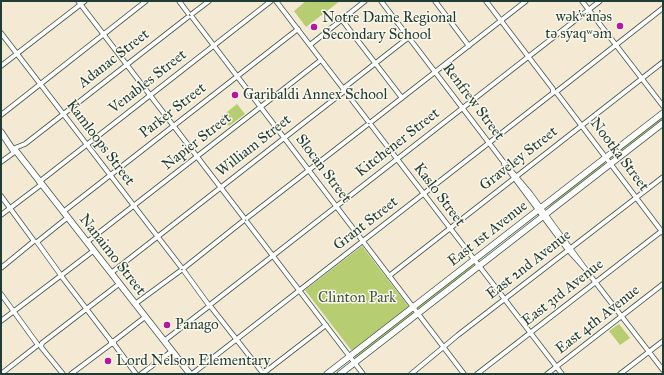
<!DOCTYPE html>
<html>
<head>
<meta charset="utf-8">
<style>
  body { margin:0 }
  #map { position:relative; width:664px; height:375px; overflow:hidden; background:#f4e9d2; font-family:"IM FELL Great Primer",serif }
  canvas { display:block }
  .frame { position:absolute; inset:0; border:2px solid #1f3d34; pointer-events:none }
</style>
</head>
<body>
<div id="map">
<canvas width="664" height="375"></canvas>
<div class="frame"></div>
</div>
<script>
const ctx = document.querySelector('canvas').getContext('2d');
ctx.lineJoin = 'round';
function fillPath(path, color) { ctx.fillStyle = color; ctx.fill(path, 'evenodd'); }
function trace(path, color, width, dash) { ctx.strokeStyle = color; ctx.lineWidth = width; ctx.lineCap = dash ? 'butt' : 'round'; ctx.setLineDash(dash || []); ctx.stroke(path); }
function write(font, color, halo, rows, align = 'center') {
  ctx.font = font + ' "IM FELL Great Primer",serif'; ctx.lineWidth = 3; ctx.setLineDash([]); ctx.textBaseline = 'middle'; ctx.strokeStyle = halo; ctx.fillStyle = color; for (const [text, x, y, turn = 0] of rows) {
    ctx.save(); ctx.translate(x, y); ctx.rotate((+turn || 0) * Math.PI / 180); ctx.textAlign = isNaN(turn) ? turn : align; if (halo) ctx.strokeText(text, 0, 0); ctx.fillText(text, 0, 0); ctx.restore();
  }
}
fillPath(new Path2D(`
  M 306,1 L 340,1 L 306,27 L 294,11 Z
  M 237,104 L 245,114 L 229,126 L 221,117 Z
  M 663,115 L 663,121 L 609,160 L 609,158 Z
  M 604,162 L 606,165 L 548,208 L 552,202 Z
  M 362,246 L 409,307 L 352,351 L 305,290 Z
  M 472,263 L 475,267 L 419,310 L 417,306 Z
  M 411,311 L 414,314 L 356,359 L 354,356 Z
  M 619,324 L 630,338 L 620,345 L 609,331 Z`), '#b6cd71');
const minor = new Path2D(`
  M 78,1 L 244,218
  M 179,1 L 188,13
  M 276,1 L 368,121
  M 381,1 L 502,160 L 530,193 L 589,274 L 663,370
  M 435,1 L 469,46
  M 582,1 L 663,106
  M 663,8 L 556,92 L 663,233
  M 192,14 L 209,1
  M 192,17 L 464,374
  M 342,20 L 402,98
  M 1,33 L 181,267
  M 310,45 L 365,1
  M 1,66 L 85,1
  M 1,115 L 146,1
  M 371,122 L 526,1
  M 371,125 L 562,374
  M 15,148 L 25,144 L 188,17
  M 1,162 L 16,151
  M 504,164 L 568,250 L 588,272
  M 39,182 L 271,1
  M 1,196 L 34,241 L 1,268
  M 63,212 L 298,29
  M 1,215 L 42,184
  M 247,218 L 367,125
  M 247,222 L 363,374
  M 87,242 L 321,60
  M 184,268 L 243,221
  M 184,271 L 208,304
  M 111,273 L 342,93 L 345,87 L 409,37
  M 60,274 L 37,242 L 67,218
  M 63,274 L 93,251
  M 389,276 L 663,62
  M 62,277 L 111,341
  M 1,294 L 38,345 L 1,374
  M 135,304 L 180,271
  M 211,304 L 600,1
  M 211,307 L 262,372
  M 1,321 L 59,277
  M 114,341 L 145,317
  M 164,341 L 208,307
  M 114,344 L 136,374
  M 265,372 L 326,325
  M 63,374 L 41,347 L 42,343 L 119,284
  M 71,374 L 111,344 L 111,341 L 114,341 L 114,344 L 111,344
  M 141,374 L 172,351
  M 192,374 L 553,93 L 553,89 L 486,1
  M 411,374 L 458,335 L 663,177
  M 477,374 L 663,230
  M 547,374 L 663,284
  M 620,374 L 663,341`);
const major = new Path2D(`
  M 1,132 L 13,150 L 16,151 L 190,374
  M 327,374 L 663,113
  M 340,374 L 663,123`);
trace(minor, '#3f574c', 5.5);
trace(major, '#3f574c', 7);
trace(minor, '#fff', 4);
trace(major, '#fff', 5.5);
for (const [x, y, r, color] of [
  [620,26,4,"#b5179e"],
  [314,27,4,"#b5179e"],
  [235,95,4,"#b5179e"],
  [167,325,4,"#b5179e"],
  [108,361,4,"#b5179e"]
]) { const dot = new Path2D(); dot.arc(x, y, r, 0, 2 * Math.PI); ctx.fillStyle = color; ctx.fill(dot); trace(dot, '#fbf7ec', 1.5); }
write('15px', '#1f3d34', '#fbf7ec', [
  ["wək̓ʷan̓əs",612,17,"right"],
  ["tə syaqʷəm",612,34,"right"],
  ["Notre Dame Regional",322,18],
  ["Secondary School",322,35],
  ["Garibaldi Annex School",243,95],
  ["Panago",175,325],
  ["Lord Nelson Elementary",116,361]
], 'left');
write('15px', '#1f3d34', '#fbf7ec', [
  ["Adanac Street",114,59,-38],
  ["Venables Street",148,82,-38],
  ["Renfrew Street",473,102,53],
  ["Parker Street",173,111,-38],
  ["Napier Street",197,142,-38],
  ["Kamloops Street",100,143,53],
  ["Kitchener Street",398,143,-38],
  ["William Street",254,146,-38],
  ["Nootka Street",619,155,53],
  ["Graveley Street",519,159,-38],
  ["Slocan Street",323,169,53],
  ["Kaslo Street",439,195,53],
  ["Grant Street",366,224,-38],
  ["East 1st Avenue",488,234,-38],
  ["Nanaimo Street",112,255,52],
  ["East 2nd Avenue",529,265,-38],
  ["East 3rd Avenue",563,293,-38],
  ["East 4th Avenue",598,320,-38]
]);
write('15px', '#3d5a40', '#fbf7ec', [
  ["Clinton Park",357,298]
]);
</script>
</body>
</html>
